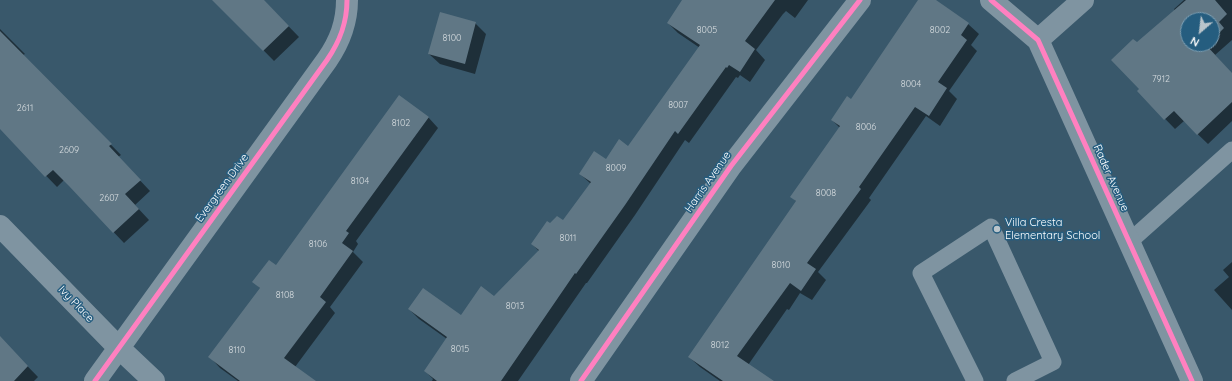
<!DOCTYPE html>
<html>
<head>
<meta charset="utf-8">
<style>
  body { margin:0 }
  #map { position:relative; width:1232px; height:381px; overflow:hidden; background:#39586b; font-family:Quicksand,sans-serif }
  canvas { display:block }
  .north { position:absolute; left:1180px; top:12px; width:40px; height:40px; box-sizing:border-box; background:#255d7f; border:1px solid #7c9eb2; border-radius:50%; rotate:208deg; font-size:11px; font-weight:700; line-height:16px; text-align:center; color:#fff }
  .north::after { content:''; display:block; margin:auto; width:14px; height:18px; background:#bac5cb; clip-path:polygon(50% 0,100% 100%,50% 72%,0 100%) }
</style>
</head>
<body>
<div id="map">
<canvas width="1232" height="381"></canvas>
<div class="north">N</div>
</div>
<script>
const ctx = document.querySelector('canvas').getContext('2d');
ctx.lineJoin = 'round';
function fillPath(path, color) { ctx.fillStyle = color; ctx.fill(path, 'evenodd'); }
function trace(path, color, width, dash) { ctx.strokeStyle = color; ctx.lineWidth = width; ctx.lineCap = dash ? 'butt' : 'round'; ctx.setLineDash(dash || []); ctx.stroke(path); }
function write(font, color, halo, rows, align = 'center') {
  ctx.font = font + ' Quicksand,sans-serif'; ctx.lineWidth = 3; ctx.setLineDash([]); ctx.textBaseline = 'middle'; ctx.strokeStyle = halo; ctx.fillStyle = color; for (const [text, x, y, turn = 0] of rows) {
    ctx.save(); ctx.translate(x, y); ctx.rotate((+turn || 0) * Math.PI / 180); ctx.textAlign = isNaN(turn) ? turn : align; if (halo) ctx.strokeText(text, 0, 0); ctx.fillText(text, 0, 0); ctx.restore();
  }
}
fillPath(new Path2D(`
  M 214,0 L 263,0 L 299,37 L 274,61 Z
  M 684,0 L 808,0 L 795,18 L 786,11 L 783,14 L 756,50 L 765,60 L 750,82 L 740,75 L 738,78 L 736,77 L 689,143 L 685,140 L 635,215 L 587,283 L 586,283 L 518,381 L 432,381 L 433,379 L 425,371 L 447,339 L 419,319 L 409,309 L 461,316 L 495,297 L 539,251 L 532,244 L 550,224 L 563,222 L 591,184 L 580,174 L 628,147 L 700,48 L 678,33 L 668,23 Z
  M 932,0 L 934,0 L 968,24 L 979,34 L 971,45 L 977,51 L 949,91 L 957,99 L 940,126 L 926,116 L 869,198 L 871,200 L 818,272 L 826,280 L 812,300 L 800,293 L 789,310 L 787,309 L 737,381 L 720,381 L 700,367 L 689,357 L 797,202 L 792,197 L 840,128 L 832,120 L 851,100 Z
  M 1184,0 L 1232,0 L 1232,40 L 1215,55 L 1232,74 L 1232,121 L 1208,144 L 1184,121 L 1175,129 L 1138,91 L 1140,89 L 1137,44 L 1175,11 L 1174,9 ZM 1188,20 L 1212,20 L 1212,44 L 1188,44 Z
  M 475,23 L 486,34 L 475,74 L 440,64 L 429,54 Z
  M 0,29 L 25,54 L 23,55 L 121,155 L 118,157 L 150,191 L 135,205 L 149,220 L 124,243 L 64,180 L 57,187 L 0,128 Z
  M 428,117 L 438,128 L 356,241 L 358,244 L 353,252 L 363,262 L 330,307 L 335,313 L 295,367 L 314,381 L 238,381 L 220,368 L 210,357 L 261,289 L 254,282 L 277,267 Z
  M 1232,262 L 1232,310 L 1214,290 L 1229,277 L 1223,270 Z
  M 0,338 L 38,377 L 34,381 L 0,381 Z`), '#0007');
fillPath(new Path2D(`
  M 212,0 L 264,0 L 289,26 L 263,51 Z
  M 682,0 L 775,0 L 745,41 L 755,49 L 740,72 L 729,65 L 727,68 L 726,67 L 678,134 L 675,131 L 625,205 L 576,274 L 575,273 L 501,381 L 437,381 L 424,371 L 447,337 L 408,309 L 423,288 L 461,315 L 481,286 L 494,296 L 539,250 L 531,244 L 547,221 L 550,223 L 557,216 L 563,220 L 591,182 L 579,174 L 594,151 L 606,159 L 619,139 L 628,146 L 700,45 L 667,23 Z
  M 918,0 L 936,0 L 969,23 L 961,35 L 967,40 L 938,82 L 947,88 L 929,116 L 915,107 L 859,187 L 861,189 L 807,263 L 816,269 L 801,291 L 790,283 L 737,356 L 774,381 L 723,381 L 688,357 L 796,201 L 790,197 L 840,126 L 831,120 L 847,96 L 851,99 Z
  M 1186,0 L 1215,0 L 1227,14 L 1219,22 L 1224,28 L 1212,40 L 1212,20 L 1188,20 L 1188,44 L 1207,44 L 1206,45 L 1232,73 L 1232,102 L 1197,135 L 1174,111 L 1164,120 L 1137,91 L 1139,89 L 1111,60 L 1133,39 L 1137,42 Z
  M 440,12 L 476,22 L 465,64 L 428,54 Z
  M 0,31 L 112,144 L 109,146 L 141,180 L 125,194 L 139,209 L 113,233 L 69,186 L 53,170 L 45,177 L 0,129 Z
  M 399,95 L 429,117 L 346,231 L 349,233 L 342,243 L 353,251 L 320,297 L 326,302 L 284,358 L 316,381 L 240,381 L 208,357 L 260,288 L 252,282 L 269,260 L 276,265 Z
  M 0,336 L 28,366 L 14,381 L 0,381 Z`), '#607785');
trace(new Path2D(`
  M 1129,242 L 1232,150
  M 975,381 L 921,273 L 991,227 L 1053,362 L 1015,381`), '#7f94a1', 17);
trace(new Path2D(`
  M 991,0 L 1038,40 L 1192,381
  M 1038,40 L 1083,0
  M 0,226 L 118,347 L 154,381
  M 95,381 L 327,60 C 340,41 347,23 347,0
  M 581,381 L 731,166 L 860,0`), '#7f94a1', 22);
trace(new Path2D(`
  M 991,0 L 1038,40 L 1192,381
  M 95,381 L 327,60 C 340,41 347,23 347,0
  M 581,381 L 731,166 L 860,0`), '#ff80c0', 5);
for (const [x, y, r, color] of [
  [997,229,4,"#bac5cb"]
]) { const dot = new Path2D(); dot.arc(x, y, r, 0, 2 * Math.PI); ctx.fillStyle = color; ctx.fill(dot); trace(dot, '#255d7f', 1.5); }
write('9px', '#d7dde0', null, [
  ["8005",707,30],
  ["8002",940,30],
  ["8100",452,38],
  ["7912",1161,79],
  ["8004",911,84],
  ["8007",678,105],
  ["2611",25,108],
  ["8102",401,123],
  ["8006",866,127],
  ["2609",69,150],
  ["8009",616,168],
  ["8104",360,181],
  ["8008",826,193],
  ["2607",109,198],
  ["8011",568,238],
  ["8106",318,244],
  ["8010",781,265],
  ["8108",285,295],
  ["8013",515,306],
  ["8012",720,345],
  ["8015",460,349],
  ["8110",237,350]
]);
write('11px', '#fff', '#255d7f', [
  ["Rader Avenue",1111,178,66],
  ["Harris Avenue",708,182,-55],
  ["Evergreen Drive",222,188,-54],
  ["Ivy Place",76,304,46]
]);
write('11px', '#fff', '#255d7f', [
  ["Villa Cresta",1005,223],
  ["Elementary School",1005,236]
], 'left');
</script>
</body>
</html>
